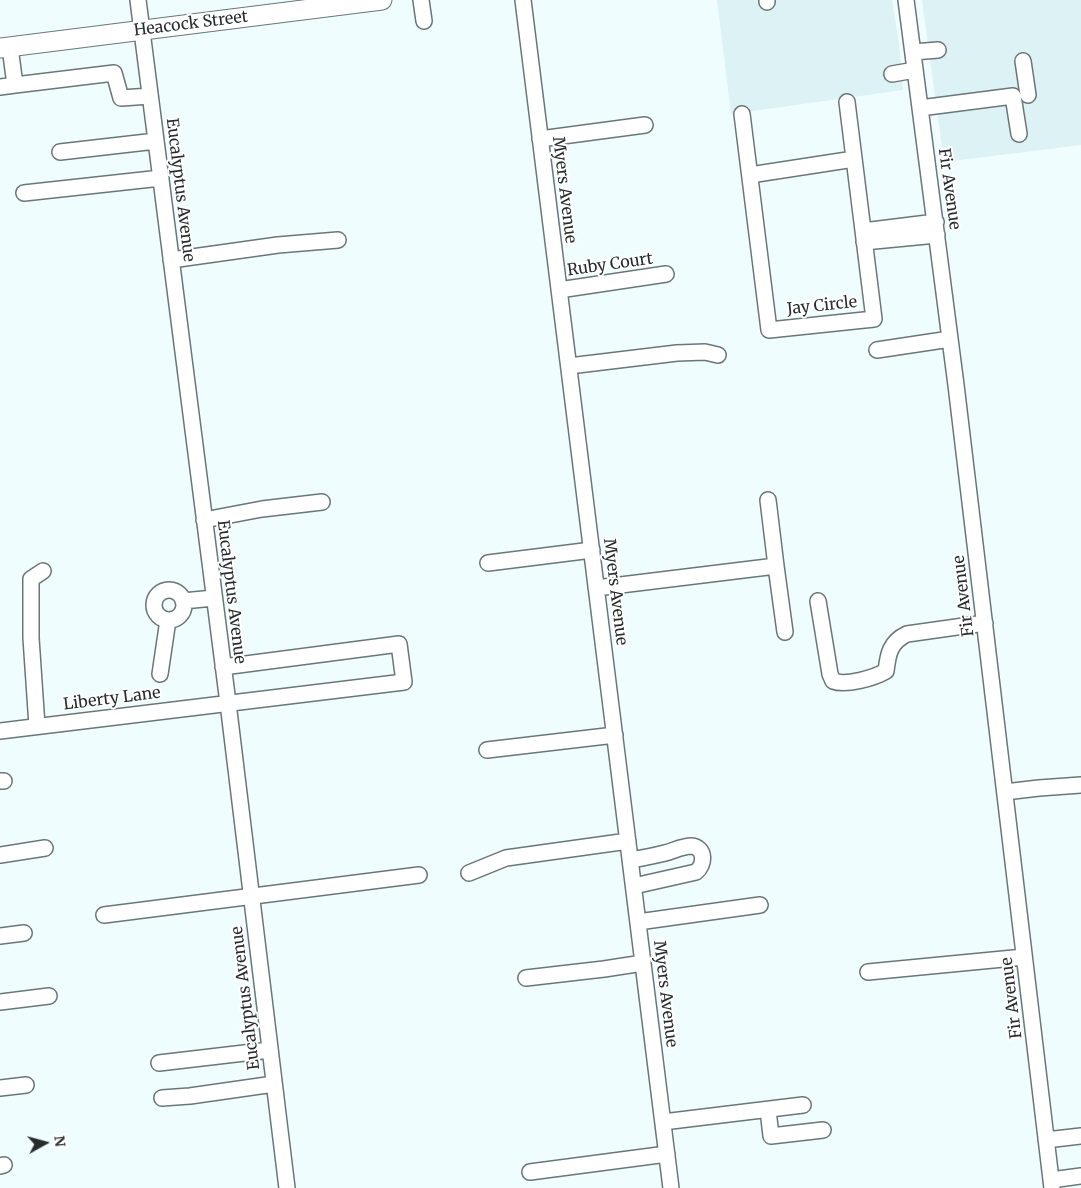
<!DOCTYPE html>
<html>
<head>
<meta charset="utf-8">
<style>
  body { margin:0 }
  #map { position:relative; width:1081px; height:1188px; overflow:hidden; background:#f0fdff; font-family:Merriweather,serif }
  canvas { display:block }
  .north { position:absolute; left:20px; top:1118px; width:50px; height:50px; -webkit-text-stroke:4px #fff; paint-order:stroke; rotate:83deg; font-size:14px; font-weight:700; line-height:20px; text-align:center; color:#272c2d }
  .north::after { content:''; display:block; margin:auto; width:18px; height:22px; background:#272c2d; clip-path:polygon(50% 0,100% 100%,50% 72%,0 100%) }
</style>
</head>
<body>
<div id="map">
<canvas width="1081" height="1188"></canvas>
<div class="north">N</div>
</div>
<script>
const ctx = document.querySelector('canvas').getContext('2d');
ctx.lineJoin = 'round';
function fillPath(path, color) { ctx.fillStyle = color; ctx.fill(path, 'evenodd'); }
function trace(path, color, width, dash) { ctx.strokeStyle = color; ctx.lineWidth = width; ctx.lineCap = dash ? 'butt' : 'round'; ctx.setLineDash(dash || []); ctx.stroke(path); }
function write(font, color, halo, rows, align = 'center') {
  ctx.font = font + ' Merriweather,serif'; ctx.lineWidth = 4; ctx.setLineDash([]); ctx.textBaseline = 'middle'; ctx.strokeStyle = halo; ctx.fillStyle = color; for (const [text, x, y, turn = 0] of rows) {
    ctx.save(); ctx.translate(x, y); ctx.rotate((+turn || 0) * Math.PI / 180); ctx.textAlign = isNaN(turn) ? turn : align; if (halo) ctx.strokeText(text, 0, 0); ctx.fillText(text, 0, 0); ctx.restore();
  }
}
fillPath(new Path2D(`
  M 717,0 L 892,0 L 899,44 L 903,90 L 731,114 Z
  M 922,0 L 1081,0 L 1081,145 L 944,162 Z`), '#dcf2f5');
const minor = new Path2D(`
  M 138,0 L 228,703 L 287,1188
  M 421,0 L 424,21
  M 523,0 L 671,1188
  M 767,0 L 767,2
  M 906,0 L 956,385 L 1052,1188
  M 10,47 L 15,85 L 114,73 L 121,98 L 150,96
  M 913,52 L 938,50
  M 1023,61 L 1028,95
  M 892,74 L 915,70
  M 0,87 L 15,85
  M 920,108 L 1013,96 L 1019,134
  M 742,114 L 769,330 L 874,319 L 847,102
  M 540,139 L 645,125
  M 60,152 L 156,141
  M 750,175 L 854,159
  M 24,193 L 161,178
  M 863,231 L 936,222
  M 864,242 L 937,235
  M 171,260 L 278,245 L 338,240
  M 559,290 L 666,274
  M 877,350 L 950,339
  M 569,366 L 677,353 L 705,352 L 718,355
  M 204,520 L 262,509 L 322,502
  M 488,563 L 592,550
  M 776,566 L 785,632
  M 596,588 L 776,566 L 768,500
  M154 605a15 15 0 1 1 30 0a15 15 0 1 1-30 0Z
  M 183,601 L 214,598
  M 818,601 L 830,674 L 833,681 C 846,686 874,678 886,671 C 888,654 890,642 907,634 L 985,623
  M 160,674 L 168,620
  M 37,726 L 31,638 L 31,579 L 43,571
  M 0,731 L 404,682 L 399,644 L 223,667
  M 487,750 L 615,735
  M 0,781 L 4,781
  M 1005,792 L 1039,788 L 1081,785
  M 0,855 L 45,848
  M 630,860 C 642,858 654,856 665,853 C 673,851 683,846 691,846 C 706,847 705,865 696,872 L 634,886
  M 469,873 L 506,858 L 628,841
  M 104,915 L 419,875
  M 638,922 L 760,905
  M 0,936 L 24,933
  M 868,972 L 1024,957
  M 526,978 L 604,969 L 643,963
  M 0,1002 L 49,996
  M 159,1063 L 270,1050
  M 0,1088 L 26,1085
  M 162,1098 L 190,1096 L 274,1084
  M 768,1110 L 771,1136 L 823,1130
  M 663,1122 L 803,1105
  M 1046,1140 L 1081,1136
  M 0,1166 L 4,1165
  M 530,1172 L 667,1154
  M 1051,1180 L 1081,1176`);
const major = new Path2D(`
  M 0,48 L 382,0`);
trace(minor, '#6a7677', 18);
trace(major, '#6a7677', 21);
trace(minor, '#fff', 15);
trace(major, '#fff', 19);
write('16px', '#272c2d', '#fff', [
  ["Heacock Street",191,24,-7],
  ["Fir Avenue",949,189,82],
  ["Eucalyptus Avenue",180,190,83],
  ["Myers Avenue",564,190,83],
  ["Ruby Court",610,265,-8],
  ["Jay Circle",822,306,-6],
  ["Eucalyptus Avenue",231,592,83],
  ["Myers Avenue",615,592,83],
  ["Fir Avenue",964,596,-97],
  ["Liberty Lane",112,699,-7],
  ["Myers Avenue",665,994,83],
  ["Eucalyptus Avenue",246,998,-97],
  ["Fir Avenue",1012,998,-97]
]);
</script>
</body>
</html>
